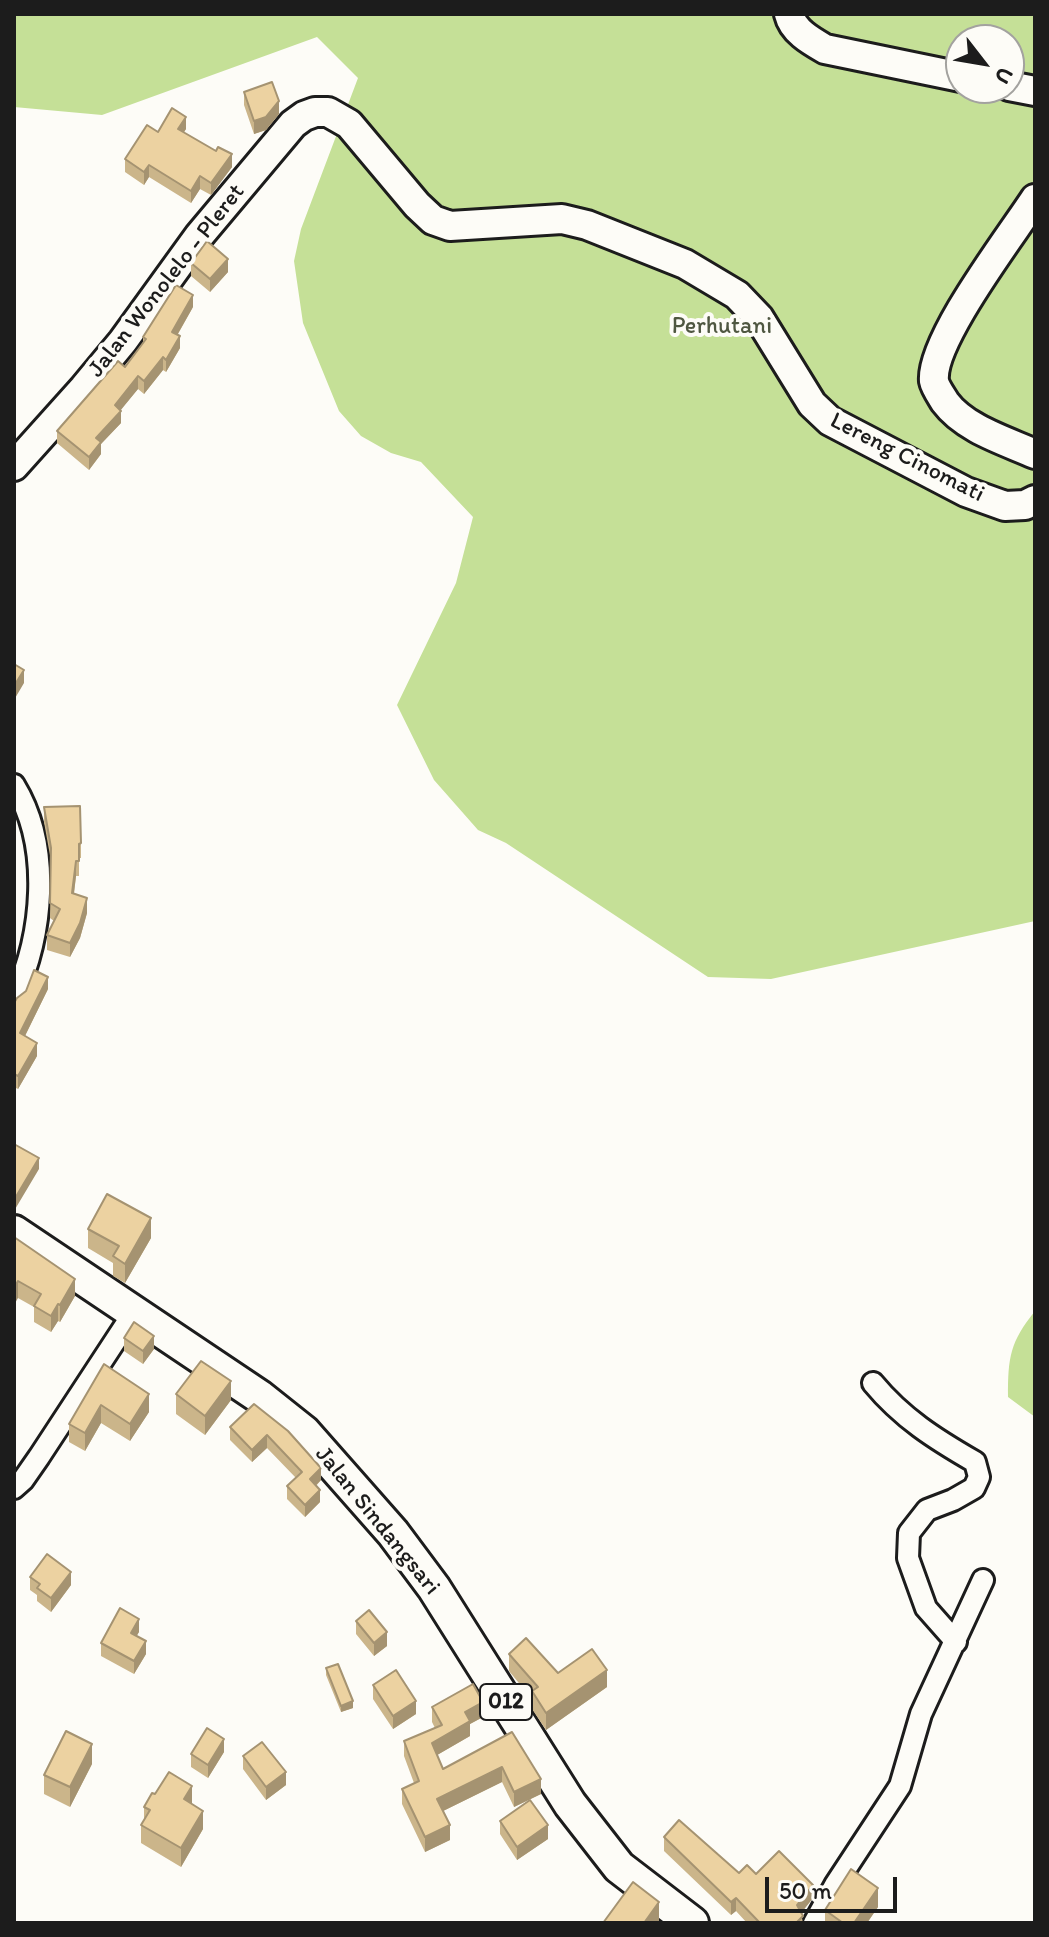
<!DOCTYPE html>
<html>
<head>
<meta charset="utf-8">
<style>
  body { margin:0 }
  #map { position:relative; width:1049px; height:1937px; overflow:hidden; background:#fdfcf7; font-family:Itim,sans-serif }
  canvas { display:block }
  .frame { position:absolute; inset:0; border:16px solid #1c1c1c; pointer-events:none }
  .north { position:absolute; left:945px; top:24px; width:80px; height:80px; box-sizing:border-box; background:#fdfcf7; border:2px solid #a3a29f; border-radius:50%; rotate:121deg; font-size:22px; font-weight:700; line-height:32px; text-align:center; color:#1c1c1c }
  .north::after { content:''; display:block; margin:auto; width:28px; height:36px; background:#1c1c1c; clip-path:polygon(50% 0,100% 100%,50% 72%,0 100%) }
  .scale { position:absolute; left:765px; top:1877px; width:132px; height:36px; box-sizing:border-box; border:4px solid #1c1c1c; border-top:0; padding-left:10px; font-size:24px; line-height:28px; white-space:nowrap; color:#1c1c1c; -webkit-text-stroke:6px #fdfcf7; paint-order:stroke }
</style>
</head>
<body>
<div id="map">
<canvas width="1049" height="1937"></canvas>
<div class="frame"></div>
<div class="north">U</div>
<div class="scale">50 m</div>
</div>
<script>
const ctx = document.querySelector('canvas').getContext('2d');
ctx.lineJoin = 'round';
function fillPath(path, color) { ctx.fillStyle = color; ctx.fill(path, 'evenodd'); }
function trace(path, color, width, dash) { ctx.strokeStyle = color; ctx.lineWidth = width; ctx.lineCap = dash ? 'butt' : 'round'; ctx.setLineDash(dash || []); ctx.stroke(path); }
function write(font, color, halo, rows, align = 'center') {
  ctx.font = font + ' Itim,sans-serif'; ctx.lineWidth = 8; ctx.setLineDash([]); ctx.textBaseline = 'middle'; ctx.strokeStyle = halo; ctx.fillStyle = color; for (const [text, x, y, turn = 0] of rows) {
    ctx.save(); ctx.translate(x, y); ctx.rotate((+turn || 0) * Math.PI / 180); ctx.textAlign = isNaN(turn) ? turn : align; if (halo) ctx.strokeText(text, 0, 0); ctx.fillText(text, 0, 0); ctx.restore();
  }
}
fillPath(new Path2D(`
  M 14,14 L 1035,14 L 1035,921 L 771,979 L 708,977 L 506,843 L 478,830 L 434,780 L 397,705 L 456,583 L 473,517 L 421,462 L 391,453 L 361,436 L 339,411 L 303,323 L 294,261 L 301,229 L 358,78 L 317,37 L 102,115 L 14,107 ZM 961,40 L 1009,40 L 1009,88 L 961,88 Z
  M 1035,1311 L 1035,1417 L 1008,1397 C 1008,1357 1010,1342 1035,1311 Z`), '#c5e097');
const street = new Path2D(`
  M 14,785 C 52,847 43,935 14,998
  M 873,1383 C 902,1418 935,1439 975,1462 L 979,1477 L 974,1488 L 953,1500 L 927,1510 L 909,1533 L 908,1558 L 926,1608 L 956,1642
  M 14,1488 L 23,1480 L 39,1457 L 134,1312
  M 814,1923 L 835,1885 L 900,1786 L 921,1714 L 983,1580`);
const secondary = new Path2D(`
  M 789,14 C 793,31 811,41 825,49 L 961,77
  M 1009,86 L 1035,91
  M 1035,199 C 1011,236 930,341 934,381 C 935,387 942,397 945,402 C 965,429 1006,441 1035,454
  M 14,466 L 84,388 L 123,341 L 199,236 L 293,124 L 304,116 L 315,112 L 328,112 L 349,124 L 417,205 L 433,220 L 450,226 L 562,219 L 587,225 L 685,264 L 737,295 L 759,318 L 812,404 L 830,421 L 966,492 L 1005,506 L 1025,505 L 1035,500`);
const primary = new Path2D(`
  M 14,1232 L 260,1397 L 304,1432 L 393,1533 L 434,1588 L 570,1804 L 619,1867 L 692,1923`);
trace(street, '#1c1c1c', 26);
trace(secondary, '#1c1c1c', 34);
trace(primary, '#1c1c1c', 38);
trace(street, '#fdfcf7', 20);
trace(secondary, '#fdfcf7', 28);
trace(primary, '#fdfcf7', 32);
fillPath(new Path2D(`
  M 244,92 L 279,114 L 266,130 L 254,134 L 244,105 Z
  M 186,129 L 184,132 L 232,167 L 211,195 L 200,189 L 191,203 L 149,177 L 144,185 L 125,172 L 125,159 L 158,132 Z
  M 191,263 L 228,272 L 210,292 L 191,276 Z
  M 193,307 L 178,334 L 180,348 L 166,372 L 163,370 L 144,394 L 138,389 L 120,410 L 121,423 L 101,444 L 101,454 L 89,470 L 57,443 L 57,431 L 125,367 L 143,343 L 143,337 Z
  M 44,807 L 81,843 L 81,858 L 79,858 L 79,876 L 76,876 L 74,894 L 87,913 L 80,938 L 70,957 L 47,950 L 47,935 L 54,921 L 50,918 L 51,861 L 44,822 Z
  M 48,989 L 25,1036 L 37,1056 L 18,1089 L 14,1087 L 14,1003 Z
  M 88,1229 L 151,1238 L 125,1283 L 113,1276 L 113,1263 L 88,1248 Z
  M 14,1237 L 75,1296 L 60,1322 L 58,1321 L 51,1332 L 34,1322 L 34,1307 L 18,1298 Z
  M 124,1338 L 154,1349 L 143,1364 L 124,1351 Z
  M 104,1364 L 149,1412 L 130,1441 L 101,1423 L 85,1451 L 69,1442 L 69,1424 Z
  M 176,1394 L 231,1400 L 205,1435 L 176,1414 Z
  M 254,1404 L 321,1480 L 316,1486 L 320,1502 L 305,1517 L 287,1499 L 287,1486 L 296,1478 L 267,1448 L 252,1462 L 230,1440 L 230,1427 Z
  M 30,1577 L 71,1585 L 51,1612 L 37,1601 L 37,1595 L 30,1590 Z
  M 356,1621 L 387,1646 L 374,1656 L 356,1634 Z
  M 139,1632 L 136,1636 L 146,1654 L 134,1674 L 101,1656 L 101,1643 Z
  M 509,1654 L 558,1673 L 607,1687 L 546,1730 L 532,1709 L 532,1699 L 509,1671 Z
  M 326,1668 L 353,1708 L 341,1712 L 326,1675 Z
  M 373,1685 L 416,1714 L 393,1729 L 373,1699 Z
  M 432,1707 L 483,1717 L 470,1724 L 470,1736 L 437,1755 L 443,1769 L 512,1732 L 541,1794 L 514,1807 L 502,1782 L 443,1811 L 450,1840 L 425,1852 L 402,1804 L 402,1789 L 414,1783 L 404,1756 L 404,1741 L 435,1728 L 432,1722 Z
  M 224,1752 L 208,1778 L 191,1767 L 191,1754 Z
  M 243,1756 L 286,1785 L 266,1800 L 243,1769 Z
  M 92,1764 L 70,1807 L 44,1794 L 44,1775 Z
  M 155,1794 L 192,1804 L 203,1829 L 181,1867 L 141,1843 L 141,1825 L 144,1820 L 144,1807 Z
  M 500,1821 L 548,1839 L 517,1860 L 500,1834 Z
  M 664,1837 L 739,1873 L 756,1874 L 813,1898 L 801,1913 L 803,1923 L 747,1923 L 736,1911 L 731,1915 L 664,1851 Z
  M 878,1907 L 867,1923 L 825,1923 L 825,1910 Z`), '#cbb58a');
fillPath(new Path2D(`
  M 279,101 L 279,114 L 266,130 L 254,134 L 254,121 Z
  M 186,117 L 186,129 L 178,141 L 178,129 Z
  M 232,154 L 232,167 L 211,195 L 211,183 Z
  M 149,165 L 149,177 L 144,185 L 144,172 Z
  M 200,176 L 200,189 L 191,203 L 191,191 Z
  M 228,259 L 228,272 L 210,292 L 210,279 Z
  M 193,295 L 193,307 L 172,344 L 172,332 Z
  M 180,336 L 180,348 L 166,372 L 166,360 Z
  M 163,357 L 163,370 L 144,394 L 144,381 Z
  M 138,376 L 138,389 L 116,416 L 121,411 L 121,423 L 101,444 L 101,454 L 89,470 L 89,457 L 96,438 L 115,405 Z
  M 24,670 L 24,683 L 14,700 L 14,686 Z
  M 76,861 L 76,876 L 72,908 L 72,893 Z
  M 87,898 L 87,913 L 80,938 L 70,957 L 70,943 Z
  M 48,977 L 48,989 L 20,1046 L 20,1033 Z
  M 37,1043 L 37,1056 L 18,1089 L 18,1076 Z
  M 39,1158 L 39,1169 L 14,1211 L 14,1200 Z
  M 151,1218 L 151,1238 L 125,1283 L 125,1264 Z
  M 75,1279 L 75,1296 L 60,1322 L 60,1305 Z
  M 18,1281 L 18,1298 L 14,1305 L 14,1288 Z
  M 58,1304 L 58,1321 L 51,1332 L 51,1316 Z
  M 154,1336 L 154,1349 L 143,1364 L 143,1351 Z
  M 231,1381 L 231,1400 L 205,1435 L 205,1416 Z
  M 149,1394 L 149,1412 L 130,1441 L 130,1424 Z
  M 101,1405 L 101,1423 L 85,1451 L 85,1433 Z
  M 267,1435 L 267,1448 L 252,1462 L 252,1450 Z
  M 321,1468 L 321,1480 L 310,1491 L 310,1479 Z
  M 320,1490 L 320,1502 L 305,1517 L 305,1505 Z
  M 71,1572 L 71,1585 L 51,1612 L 51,1598 Z
  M 139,1619 L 139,1632 L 131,1646 L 131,1633 Z
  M 387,1632 L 387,1646 L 374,1656 L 374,1643 Z
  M 146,1641 L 146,1654 L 134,1674 L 134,1661 Z
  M 607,1670 L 607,1687 L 546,1730 L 546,1713 Z
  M 353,1701 L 353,1708 L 341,1712 L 341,1706 Z
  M 416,1701 L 416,1714 L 393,1729 L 393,1716 Z
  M 483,1702 L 483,1717 L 470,1724 L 470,1736 L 432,1758 L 432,1743 L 465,1712 Z
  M 224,1739 L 224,1752 L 208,1778 L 208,1765 Z
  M 92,1744 L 92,1764 L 70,1807 L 70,1787 Z
  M 502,1767 L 502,1782 L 437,1814 L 437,1799 Z
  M 286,1772 L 286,1785 L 266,1800 L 266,1787 Z
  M 541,1779 L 541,1794 L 514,1807 L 514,1792 Z
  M 192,1786 L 192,1804 L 184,1799 Z
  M 203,1811 L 203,1829 L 181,1867 L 181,1848 Z
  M 450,1825 L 450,1840 L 425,1852 L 425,1837 Z
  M 548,1825 L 548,1839 L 517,1860 L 517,1847 Z
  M 813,1885 L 813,1898 L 797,1918 L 797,1905 Z
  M 878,1888 L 878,1907 L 867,1923 L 854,1923 Z
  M 736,1898 L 736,1911 L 731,1915 L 731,1902 Z
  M 659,1902 L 659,1922 L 658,1923 L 644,1923 Z`), '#a59371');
const building = new Path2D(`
  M 272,82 L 279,101 L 266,117 L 254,121 L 244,92 Z
  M 172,108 L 186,117 L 178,129 L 216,151 L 218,147 L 232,154 L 211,183 L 200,176 L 191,191 L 149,165 L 144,172 L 125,159 L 147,125 L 158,132 Z
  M 207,241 L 228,259 L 210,279 L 191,263 Z
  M 176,285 L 193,295 L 172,332 L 180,336 L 166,360 L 163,357 L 144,381 L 138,376 L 115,405 L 121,411 L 96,438 L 101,442 L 89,457 L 57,431 L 118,361 L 125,367 L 146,339 L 143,337 Z
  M 14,664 L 24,670 L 14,686 Z
  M 80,806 L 81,843 L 79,844 L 79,861 L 76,861 L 72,893 L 87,898 L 80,923 L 70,943 L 47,935 L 60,909 L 50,903 L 51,848 L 44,807 Z
  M 34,970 L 48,977 L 20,1033 L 37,1043 L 18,1076 L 14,1074 L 14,1003 L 17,998 L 26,991 Z
  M 14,1144 L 39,1158 L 14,1200 Z
  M 107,1194 L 151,1218 L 125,1264 L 113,1256 L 119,1246 L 88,1229 Z
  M 14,1237 L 75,1279 L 60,1305 L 58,1304 L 51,1316 L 34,1306 L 41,1294 L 18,1281 L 14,1288 Z
  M 134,1322 L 154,1336 L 143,1351 L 124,1338 Z
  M 201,1361 L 231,1381 L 205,1416 L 176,1394 Z
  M 104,1364 L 149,1394 L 130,1424 L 101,1405 L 85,1433 L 69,1424 Z
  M 254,1404 L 288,1431 L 321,1468 L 310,1479 L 320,1490 L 305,1505 L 287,1486 L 302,1472 L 267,1435 L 252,1450 L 230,1427 Z
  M 47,1554 L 71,1572 L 51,1598 L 37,1588 L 40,1584 L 30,1577 Z
  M 120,1608 L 139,1619 L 131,1633 L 146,1641 L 134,1661 L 101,1643 Z
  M 369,1610 L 387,1632 L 374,1643 L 356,1621 Z
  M 526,1638 L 558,1673 L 592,1649 L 607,1670 L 546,1713 L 532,1691 L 538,1687 L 509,1654 Z
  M 338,1664 L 353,1701 L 341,1706 L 326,1668 Z
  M 396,1670 L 416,1701 L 393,1716 L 373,1685 Z
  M 473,1684 L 483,1702 L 465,1712 L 470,1721 L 432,1743 L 443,1769 L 512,1732 L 541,1779 L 514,1792 L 502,1767 L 437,1799 L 450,1825 L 425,1837 L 402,1789 L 419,1781 L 404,1741 L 442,1725 L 432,1707 Z
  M 207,1728 L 224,1739 L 208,1765 L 191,1754 Z
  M 66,1731 L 92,1744 L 70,1787 L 44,1775 Z
  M 262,1742 L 286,1772 L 266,1787 L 243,1756 Z
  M 169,1772 L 192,1786 L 184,1799 L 203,1811 L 181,1848 L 141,1825 L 150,1810 L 144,1807 L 152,1793 L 155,1794 Z
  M 530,1800 L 548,1825 L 517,1847 L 500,1821 Z
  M 679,1820 L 739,1873 L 747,1865 L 756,1874 L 779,1851 L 813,1885 L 797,1905 L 803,1916 L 796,1923 L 760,1923 L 736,1898 L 731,1902 L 664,1837 Z
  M 851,1869 L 878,1888 L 854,1923 L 843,1923 L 825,1910 Z
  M 633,1882 L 659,1902 L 644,1923 L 603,1923 Z`);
fillPath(building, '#ecd2a1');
trace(building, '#a59371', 2);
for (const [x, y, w] of [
  [506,1702,52]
]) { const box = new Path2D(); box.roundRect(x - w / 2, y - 18, w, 36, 6); ctx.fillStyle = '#fdfcf7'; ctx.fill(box); trace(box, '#1c1c1c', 2); }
write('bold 22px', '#1c1c1c', null, [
  ["012",506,1702]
]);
write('24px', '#1c1c1c', '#fdfcf7', [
  ["Jalan Wonolelo - Pleret",167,281,-52],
  ["Lereng Cinomati",907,458,27],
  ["Jalan Sindangsari",377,1521,51]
]);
write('24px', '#4f5741', '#fdfcf7', [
  ["Perhutani",722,327]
]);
</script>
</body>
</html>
